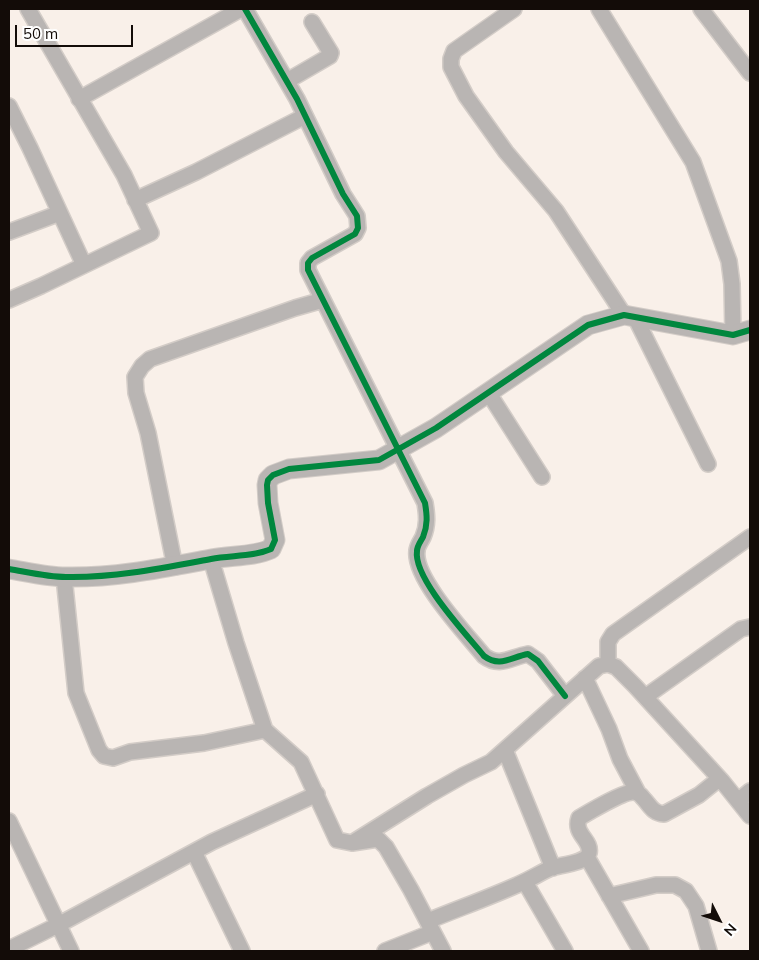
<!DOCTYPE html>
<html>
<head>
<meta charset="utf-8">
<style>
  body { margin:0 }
  #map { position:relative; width:759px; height:960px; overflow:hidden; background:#f9f0e9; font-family:Mulish,sans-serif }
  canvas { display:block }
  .frame { position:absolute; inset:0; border:10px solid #130c08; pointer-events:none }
  .north { position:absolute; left:694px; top:895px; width:50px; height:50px; -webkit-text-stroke:4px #fff; paint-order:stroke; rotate:131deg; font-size:14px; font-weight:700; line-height:20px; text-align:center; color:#130c08 }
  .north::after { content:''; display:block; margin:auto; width:18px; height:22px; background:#130c08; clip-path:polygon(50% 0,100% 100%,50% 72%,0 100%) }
  .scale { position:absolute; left:15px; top:25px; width:118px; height:22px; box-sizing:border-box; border:2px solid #130c08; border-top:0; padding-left:6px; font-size:15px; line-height:18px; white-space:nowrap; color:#130c08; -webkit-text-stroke:4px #fff; paint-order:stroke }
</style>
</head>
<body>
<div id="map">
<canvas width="759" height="960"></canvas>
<div class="frame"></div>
<div class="north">N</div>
<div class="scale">50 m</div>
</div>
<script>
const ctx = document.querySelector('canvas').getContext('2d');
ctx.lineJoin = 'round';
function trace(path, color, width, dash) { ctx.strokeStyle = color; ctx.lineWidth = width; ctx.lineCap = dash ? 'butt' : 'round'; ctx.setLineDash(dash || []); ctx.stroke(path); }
const minor = new Path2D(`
  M 245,9 L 297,99 L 343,194 L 357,216 L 358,228 L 355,234 L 312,258 L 308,263 L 308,270 L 425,503 C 427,515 428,525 423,537 C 421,541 417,546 417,551 C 413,578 467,635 484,656 C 500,668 511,657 528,654 L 538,661 L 565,696
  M 514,9 L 454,51 L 451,59 L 451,67 L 466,96 L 506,152 L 556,211 L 624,315
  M 599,9 L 693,162 L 729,261 L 732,284 L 733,335
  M 701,9 L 750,73
  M 287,81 L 330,56 L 331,53 L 312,22
  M 79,99 L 241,9
  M 9,106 L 30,148 L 84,265
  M 135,200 L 196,172 L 305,116
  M 9,232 L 60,213
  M 9,300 L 41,286 L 151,233 L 124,175 L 28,9
  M 635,317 L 708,464
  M 488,392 L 542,477
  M 211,559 L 236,643 L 265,730 L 301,762 L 337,840 L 352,843 L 378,839 L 386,847 L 411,890 L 443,951
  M 175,567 L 148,433 L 136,393 L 135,377 L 142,366 L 150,359 L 295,308 L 323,300
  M 64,577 L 76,693 L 99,750 L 104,756 L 113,758 L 130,752 L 204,743 L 265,730
  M 608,664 L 608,642 L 613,634 L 750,537
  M 585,678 L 609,729 L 620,759 L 638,793
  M 645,697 L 741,629 L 750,627
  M 505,750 L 553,868
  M 738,801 L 750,791
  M 9,821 L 71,951
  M 352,843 L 427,796 L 464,775 L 491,762 L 599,666 L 608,664 L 616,667 L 635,686 L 722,781 L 750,816
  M 194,852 L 242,951
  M 587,857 L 641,951
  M 525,882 L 565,951
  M 609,896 L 656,885 L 675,885 L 686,891 L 696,906 L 709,951
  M 428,921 C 457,909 488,898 517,885 C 529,880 540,873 551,868 C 560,865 587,863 589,853 C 592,840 573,834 579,818 C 589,812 623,792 633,792 C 637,792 641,795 643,798 C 650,805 652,813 664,814 L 699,795 L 719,779
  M 9,949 L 58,925 L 212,842 L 317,794
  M 385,951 L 433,932`);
const tertiary = new Path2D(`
  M 9,569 C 27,572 47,577 66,577 C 115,578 163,568 211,559 C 231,555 253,557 271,549 L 275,540 L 268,503 L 267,485 L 268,480 L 273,475 L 289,469 L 379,460 L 436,428 L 588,325 L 624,315 L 733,335 L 750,330`);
trace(minor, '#d3ccc7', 18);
trace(tertiary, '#d3ccc7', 21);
trace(minor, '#b9b5b3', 15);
trace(tertiary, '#b9b5b3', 19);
trace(new Path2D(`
  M 245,9 L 297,99 L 343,194 L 357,216 L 358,228 L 355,234 L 312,258 L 308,263 L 308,270 L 425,503 C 427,515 428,525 423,537 C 421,541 417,546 417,551 C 413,578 467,635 484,656 C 500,668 511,657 528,654 L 538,661 L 565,696
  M 9,569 C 27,572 47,577 66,577 C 115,578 163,568 211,559 C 231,555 253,557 271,549 L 275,540 L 268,503 L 267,485 L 268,480 L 273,475 L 289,469 L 379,460 L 436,428 L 588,325 L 624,315 L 733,335 L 750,330`), '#00873e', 6);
</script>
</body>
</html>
